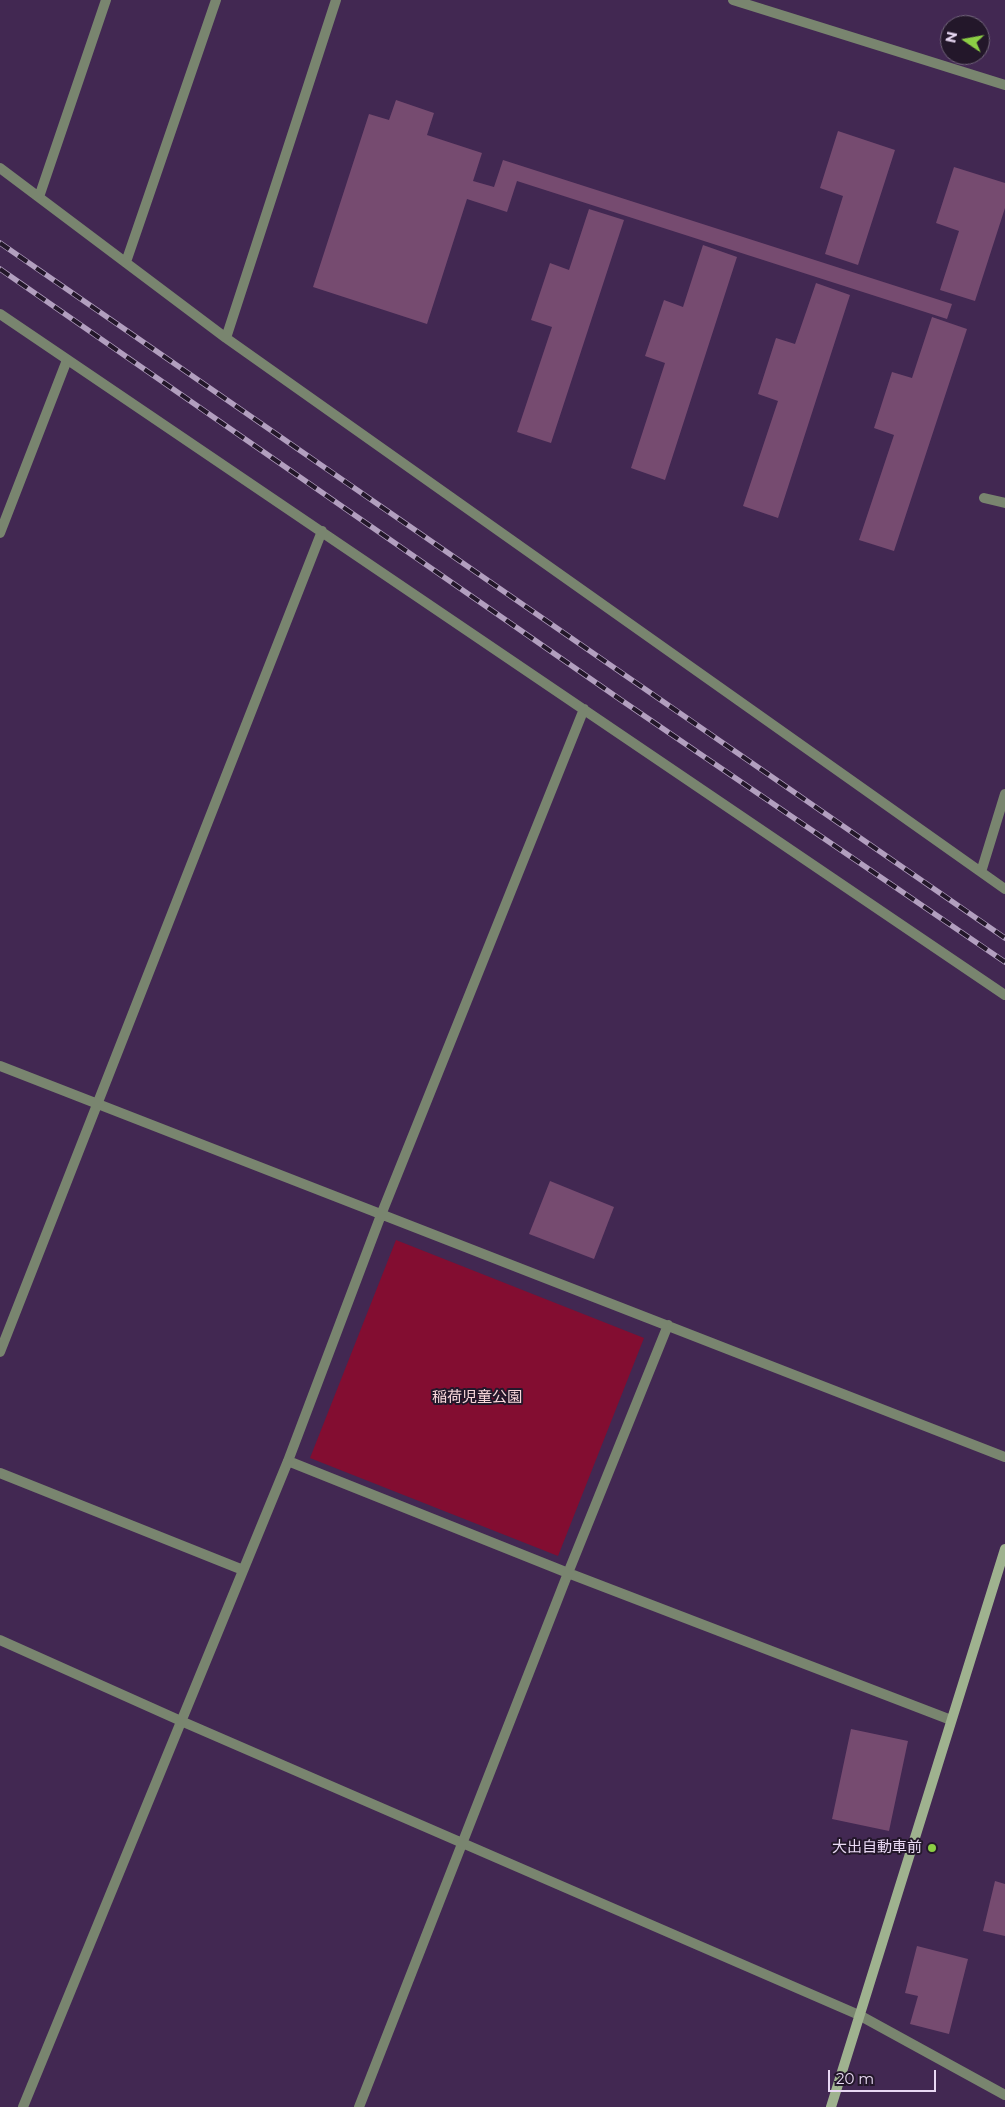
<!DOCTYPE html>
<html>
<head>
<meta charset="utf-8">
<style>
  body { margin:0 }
  #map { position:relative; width:1005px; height:2107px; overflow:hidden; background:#422852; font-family:Montserrat,sans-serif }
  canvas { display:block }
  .north { position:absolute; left:940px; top:15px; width:50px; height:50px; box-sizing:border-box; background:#23172a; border:1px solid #72657b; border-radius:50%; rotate:282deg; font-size:14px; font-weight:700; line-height:20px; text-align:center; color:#e9d9f4 }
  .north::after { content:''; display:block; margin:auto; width:18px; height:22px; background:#8cce45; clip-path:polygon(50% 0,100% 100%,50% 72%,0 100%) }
  .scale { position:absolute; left:828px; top:2070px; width:108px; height:22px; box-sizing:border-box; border:2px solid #e9d9f4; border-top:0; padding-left:6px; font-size:15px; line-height:18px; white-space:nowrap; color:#e9d9f4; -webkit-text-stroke:4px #23172a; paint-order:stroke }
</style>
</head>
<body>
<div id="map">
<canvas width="1005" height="2107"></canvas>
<div class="north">N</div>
<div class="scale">20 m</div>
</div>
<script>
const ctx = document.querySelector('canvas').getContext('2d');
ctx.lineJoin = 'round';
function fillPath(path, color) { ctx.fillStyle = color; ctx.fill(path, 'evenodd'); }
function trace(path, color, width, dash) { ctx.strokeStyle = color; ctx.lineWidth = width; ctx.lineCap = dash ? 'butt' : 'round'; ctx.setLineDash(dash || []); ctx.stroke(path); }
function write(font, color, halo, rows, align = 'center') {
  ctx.font = font + ' Montserrat,"Noto Sans JP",sans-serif'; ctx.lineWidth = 4; ctx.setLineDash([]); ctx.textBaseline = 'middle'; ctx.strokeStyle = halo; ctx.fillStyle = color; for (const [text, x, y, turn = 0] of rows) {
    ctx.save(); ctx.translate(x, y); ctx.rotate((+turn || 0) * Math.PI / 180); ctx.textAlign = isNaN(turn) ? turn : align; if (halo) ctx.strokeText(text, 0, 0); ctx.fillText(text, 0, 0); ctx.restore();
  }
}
fillPath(new Path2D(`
  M 396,1240 L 644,1338 L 558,1556 L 310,1458 Z`), '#830d31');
fillPath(new Path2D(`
  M 396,100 L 434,113 L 427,135 L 482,153 L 473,181 L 494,187 L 503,160 L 952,304 L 947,319 L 517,181 L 507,212 L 467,199 L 427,324 L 313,287 L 369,114 L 389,120 Z
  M 838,131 L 895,150 L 858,265 L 825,254 L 843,196 L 820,188 Z
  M 954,167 L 1005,183 L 1005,208 L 975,301 L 940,290 L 959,231 L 936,223 Z
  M 589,209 L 624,220 L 551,443 L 517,432 L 552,327 L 531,320 L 550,263 L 569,270 Z
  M 703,245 L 737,257 L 665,480 L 631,468 L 665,363 L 645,356 L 664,300 L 683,307 Z
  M 816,283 L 850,295 L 778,518 L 743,506 L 778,401 L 758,394 L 776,338 L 795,344 Z
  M 932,317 L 967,329 L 894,551 L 859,540 L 894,435 L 874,428 L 892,372 L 912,378 Z
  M 550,1181 L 614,1207 L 594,1259 L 529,1234 Z
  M 851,1729 L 908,1741 L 889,1831 L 832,1819 Z
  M 995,1881 L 1005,1884 L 1005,1936 L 983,1931 Z
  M 917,1946 L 968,1959 L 949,2034 L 910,2024 L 918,1996 L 905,1993 Z`), '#764b70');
trace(new Path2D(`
  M 733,0 L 1005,85
  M 0,168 L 226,338 L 1005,889
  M 39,197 L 106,0
  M 126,262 L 216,0
  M 0,314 L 1005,995
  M 226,338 L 336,0
  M 984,498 L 1005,503
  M 0,533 L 67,360
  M 981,872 L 1005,794
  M 0,1066 L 1005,1457
  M 0,1352 L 322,531
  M 288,1461 L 568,1573 L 951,1720
  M 0,1473 L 243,1570
  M 0,1640 L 181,1721 L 859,2015 L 1005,2095
  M 23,2107 L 288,1461 L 381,1215 L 584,709
  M 359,2107 L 568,1573 L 668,1325`), '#79856f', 10);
trace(new Path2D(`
  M 831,2107 L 1005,1549`), '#9fb28f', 10);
const rail = new Path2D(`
  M 0,243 L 1005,938
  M 0,269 L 621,700 L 1005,962`);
trace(rail, '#b29fbf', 5.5);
trace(rail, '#23172a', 4, [11]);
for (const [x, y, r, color] of [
  [932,1848,5,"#8cce45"]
]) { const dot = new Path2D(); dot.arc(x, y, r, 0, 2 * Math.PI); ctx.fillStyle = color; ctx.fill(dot); trace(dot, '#23172a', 2); }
write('15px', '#fad9dc', '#23172a', [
  ["稲荷児童公園",477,1398]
]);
write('15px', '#e9d9f4', '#23172a', [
  ["大出自動車前",922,1848]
], 'right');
</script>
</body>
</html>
